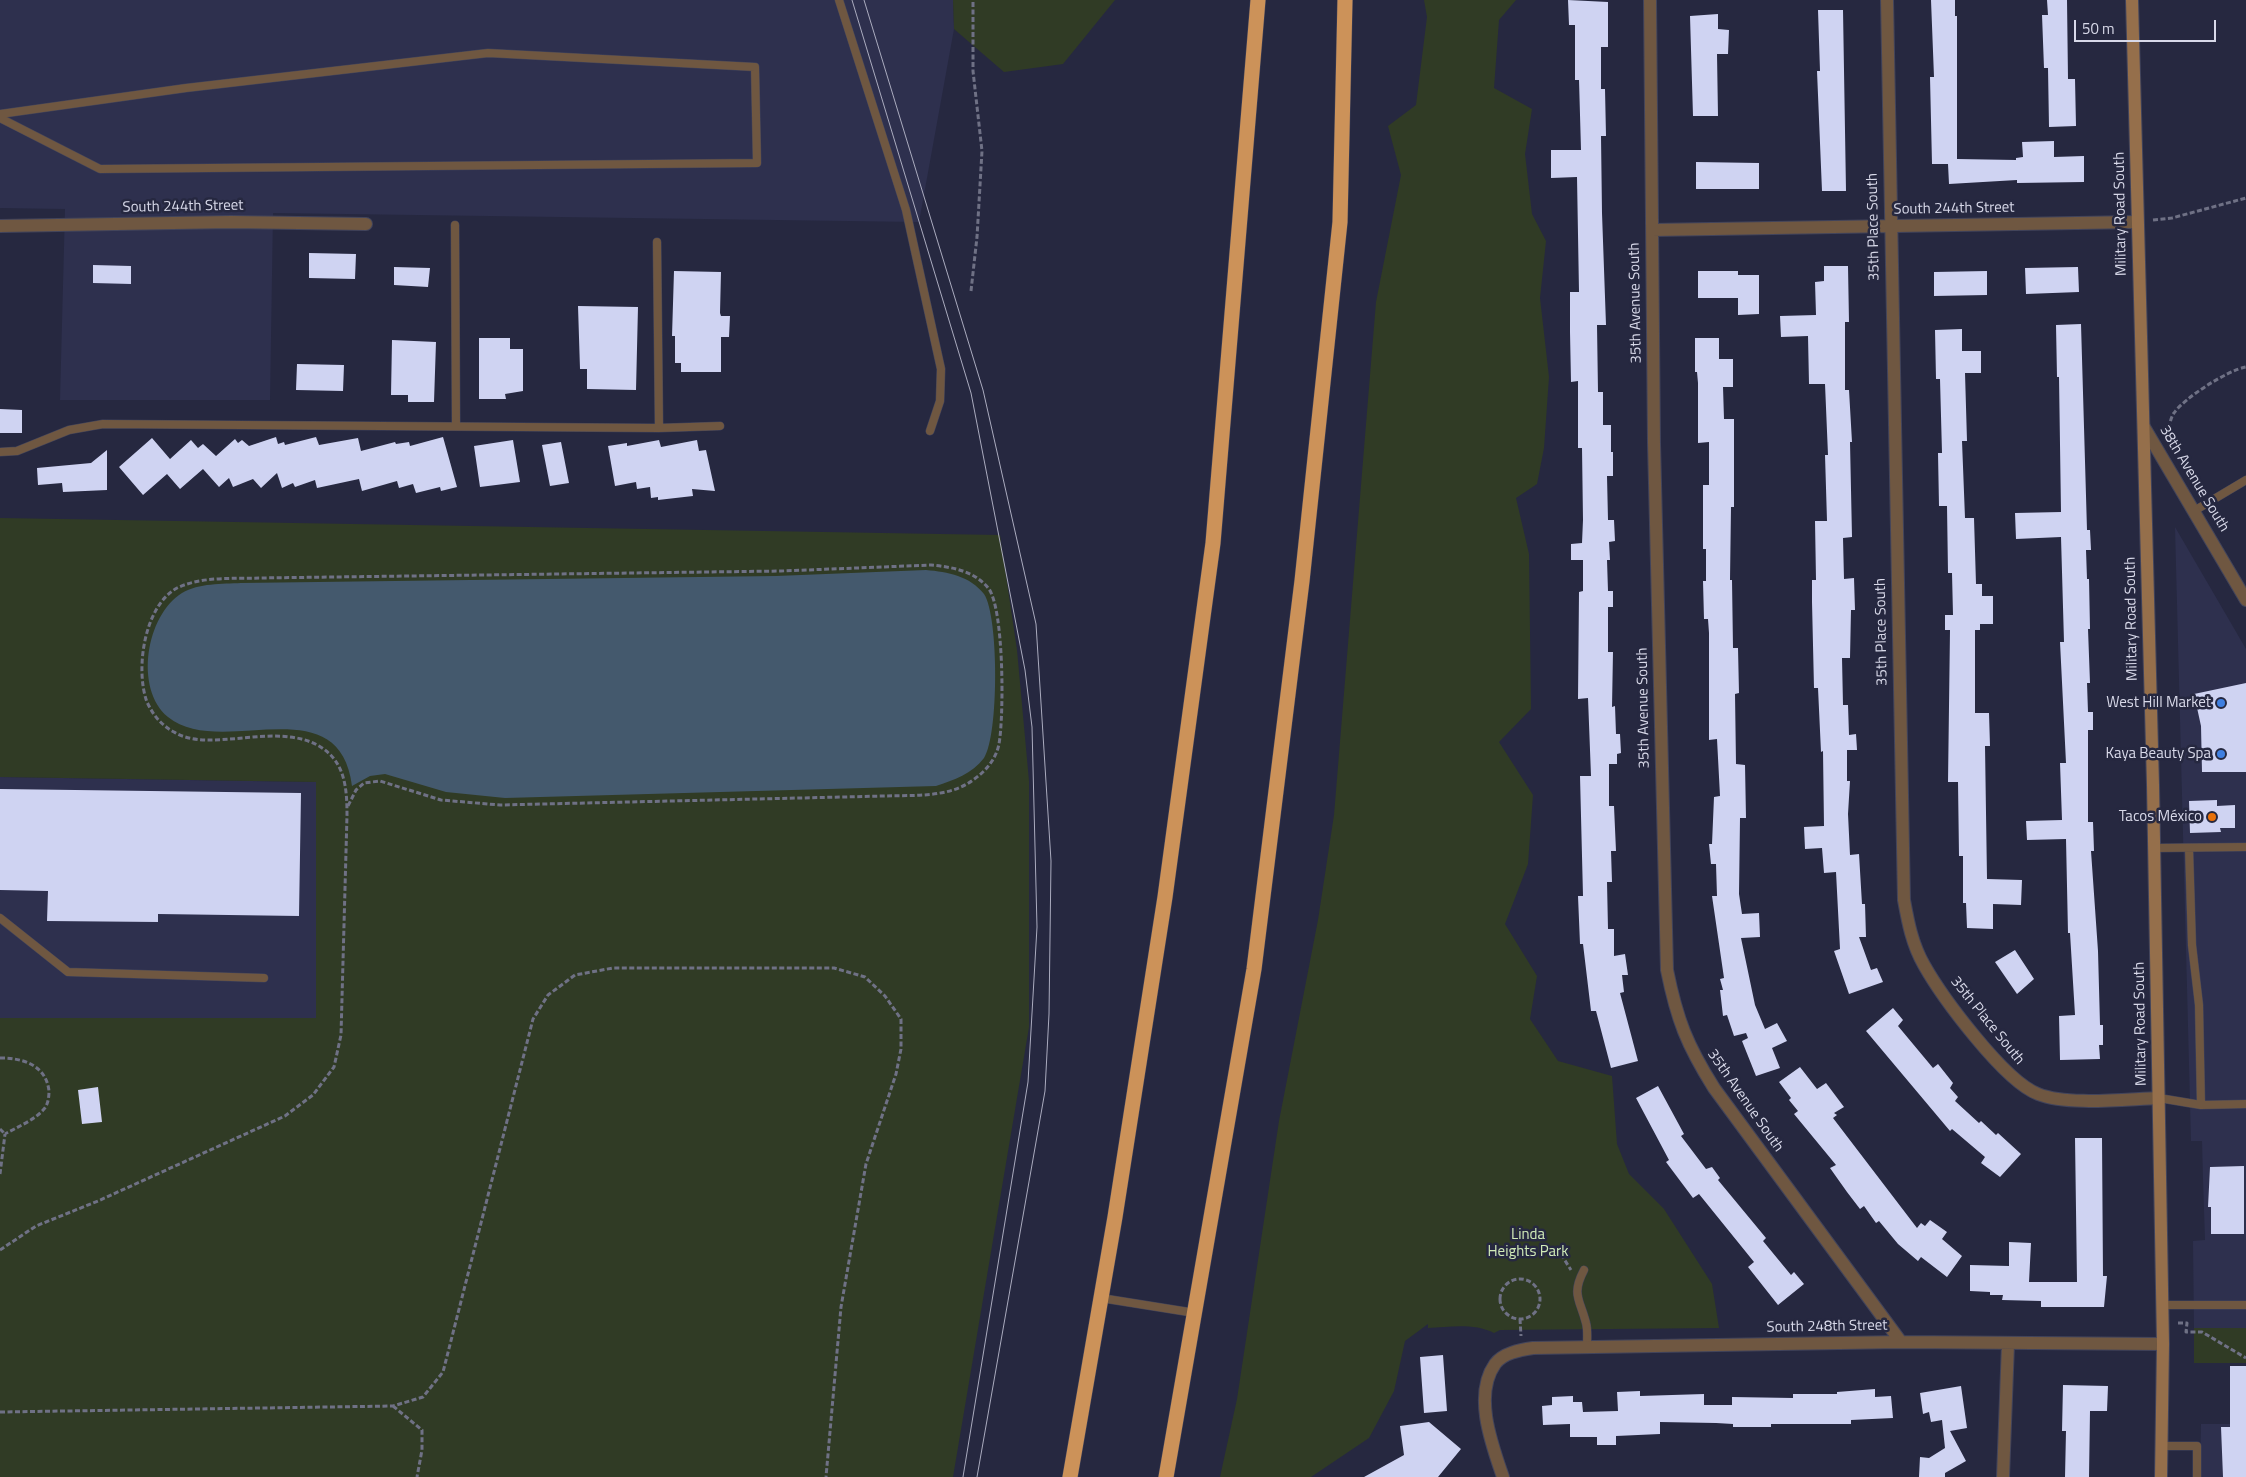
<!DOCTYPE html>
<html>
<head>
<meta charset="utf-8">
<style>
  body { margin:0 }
  #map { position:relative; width:2246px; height:1477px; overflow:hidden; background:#262840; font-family:"Titillium Web",sans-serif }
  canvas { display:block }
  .scale { position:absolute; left:2074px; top:20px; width:142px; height:22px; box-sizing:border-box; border:2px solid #d8d9e9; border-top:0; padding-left:6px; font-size:15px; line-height:18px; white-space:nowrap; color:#d8d9e9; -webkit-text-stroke:4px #262840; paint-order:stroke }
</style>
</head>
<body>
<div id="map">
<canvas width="2246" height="1477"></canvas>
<div class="scale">50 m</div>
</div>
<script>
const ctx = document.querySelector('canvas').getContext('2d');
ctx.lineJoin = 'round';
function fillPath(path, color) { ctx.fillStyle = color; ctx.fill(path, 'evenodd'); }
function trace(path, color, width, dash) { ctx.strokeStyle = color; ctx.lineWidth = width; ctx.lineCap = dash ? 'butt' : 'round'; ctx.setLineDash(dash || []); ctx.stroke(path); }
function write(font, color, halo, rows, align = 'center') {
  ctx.font = font + ' "Titillium Web",sans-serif'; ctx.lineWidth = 5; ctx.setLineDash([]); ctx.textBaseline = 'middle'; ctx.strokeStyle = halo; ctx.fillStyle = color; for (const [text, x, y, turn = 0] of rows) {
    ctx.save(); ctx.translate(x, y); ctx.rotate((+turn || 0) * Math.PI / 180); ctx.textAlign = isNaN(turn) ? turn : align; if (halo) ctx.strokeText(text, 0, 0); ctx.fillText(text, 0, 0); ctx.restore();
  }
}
fillPath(new Path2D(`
  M 0,0 L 953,0 L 954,29 L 919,222 L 273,213 L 270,400 L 60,400 L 65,209 L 0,208 Z
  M 2175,527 L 2246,649 L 2246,1328 L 2194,1328 L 2193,1241 L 2205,1240 L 2203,1179 L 2202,1141 L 2191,1141 Z
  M 0,777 L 316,782 L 316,1018 L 0,1018 Z
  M 2201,1424 L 2246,1424 L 2246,1477 L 2200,1477 Z`), '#2e304e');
fillPath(new Path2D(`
  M 953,0 L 1115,0 L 1063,64 L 1004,72 L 954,29 Z
  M 1424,0 L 1516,0 L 1499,20 L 1494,88 L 1532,109 L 1525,154 L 1532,214 L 1546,241 L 1540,298 L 1549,377 L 1544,448 L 1537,484 L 1516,498 L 1529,554 L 1531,709 L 1499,742 L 1533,795 L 1528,864 L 1505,924 L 1537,976 L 1530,1019 L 1558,1061 L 1612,1076 L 1617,1144 L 1629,1174 L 1664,1209 L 1712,1284 L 1719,1328 L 1500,1330 L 1494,1333 C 1474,1323 1450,1327 1428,1328 L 1428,1324 L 1405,1341 L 1394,1391 L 1369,1438 L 1311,1477 L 1220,1477 L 1237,1399 L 1279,1121 L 1318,920 L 1334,815 L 1376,302 L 1401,175 L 1388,126 L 1416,105 L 1427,17 Z
  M 0,518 L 1000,535 L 1017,650 L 1029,781 L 1029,1027 L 953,1477 L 0,1477 L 0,1018 L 316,1018 L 316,782 L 0,777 Z
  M 2194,1328 L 2246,1328 L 2246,1363 L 2194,1363 Z`), '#303b25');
fillPath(new Path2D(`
  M 926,570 C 948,572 970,576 984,594 C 999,616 999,736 984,758 C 972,774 954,780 936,786 L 505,798 L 446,792 L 385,774 L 370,776 L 352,786 C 339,684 220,760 168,717 C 134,689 146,615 182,593 C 199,583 222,584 241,583 L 776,576 Z`), '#44596d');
fillPath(new Path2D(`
  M 1568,0 L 1608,2 L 1608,47 L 1601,47 L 1601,89 L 1605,89 L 1606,136 L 1601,136 L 1602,213 L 1606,325 L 1597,325 L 1598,392 L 1603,392 L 1603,425 L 1611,425 L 1611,452 L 1613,452 L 1613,476 L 1607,476 L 1608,520 L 1614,520 L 1615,541 L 1609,542 L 1610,560 L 1607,560 L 1608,591 L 1613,591 L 1613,607 L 1608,607 L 1608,652 L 1613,652 L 1612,707 L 1615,706 L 1616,734 L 1620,734 L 1621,753 L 1617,754 L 1617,764 L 1609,764 L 1609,806 L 1614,806 L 1616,851 L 1611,851 L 1612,882 L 1607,882 L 1608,929 L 1614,929 L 1614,956 L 1625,954 L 1628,975 L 1622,975 L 1624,992 L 1620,993 L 1638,1061 L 1611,1068 L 1596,1011 L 1591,1011 L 1583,944 L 1580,944 L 1578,896 L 1583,896 L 1580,776 L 1591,776 L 1588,698 L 1578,699 L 1579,592 L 1583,591 L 1583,560 L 1571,560 L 1571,544 L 1582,543 L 1583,520 L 1582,448 L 1578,448 L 1578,381 L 1571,382 L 1570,332 L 1570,292 L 1579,292 L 1577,177 L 1551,178 L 1551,150 L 1581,150 L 1579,80 L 1575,80 L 1575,25 L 1569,25 Z
  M 1931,0 L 1955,0 L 1955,16 L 1957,16 L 1957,159 L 2016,160 L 2016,158 L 2023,157 L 2022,142 L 2054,141 L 2054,157 L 2084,156 L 2084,182 L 2017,183 L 2017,180 L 1949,184 L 1948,164 L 1932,164 L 1930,77 L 1934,77 Z
  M 2047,0 L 2067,0 L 2068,79 L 2075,79 L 2076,126 L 2049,127 L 2048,68 L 2044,68 L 2042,15 L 2048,15 Z
  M 1818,10 L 1843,10 L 1846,191 L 1822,191 L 1817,71 L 1820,71 Z
  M 1718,14 L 1718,29 L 1729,30 L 1728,54 L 1717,54 L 1718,116 L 1693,116 L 1690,16 Z
  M 1696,162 L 1759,163 L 1759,189 L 1696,189 Z
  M 309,253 L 356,254 L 355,279 L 309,278 Z
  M 93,265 L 131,266 L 131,284 L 93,283 Z
  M 1824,266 L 1848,266 L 1849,322 L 1845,322 L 1845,390 L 1849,390 L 1852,442 L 1850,442 L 1852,537 L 1843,538 L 1844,579 L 1854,578 L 1855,610 L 1851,610 L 1850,658 L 1842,658 L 1843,705 L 1848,705 L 1849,735 L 1856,734 L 1857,750 L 1847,750 L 1847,781 L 1850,781 L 1848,814 L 1850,855 L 1859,854 L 1862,904 L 1865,904 L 1866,937 L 1859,937 L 1871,970 L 1877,968 L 1883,982 L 1849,994 L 1834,951 L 1840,949 L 1836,872 L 1824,873 L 1822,848 L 1805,849 L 1804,827 L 1824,826 L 1823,751 L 1821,752 L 1818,688 L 1814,688 L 1812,602 L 1812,580 L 1816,580 L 1815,521 L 1827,521 L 1825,455 L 1828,455 L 1825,384 L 1809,384 L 1808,336 L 1781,337 L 1780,316 L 1816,315 L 1815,282 L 1824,281 Z
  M 394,267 L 430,268 L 428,287 L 394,285 Z
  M 2078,267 L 2079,292 L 2026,294 L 2025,268 Z
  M 674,271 L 721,272 L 720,313 L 721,316 L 730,316 L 729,337 L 721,337 L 721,372 L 681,372 L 681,363 L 675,363 L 675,336 L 672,336 Z
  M 1698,271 L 1738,271 L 1738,275 L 1759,275 L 1759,314 L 1738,315 L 1738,298 L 1698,298 Z
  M 1987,271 L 1987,295 L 1934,296 L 1934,272 Z
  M 578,306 L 638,307 L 636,390 L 587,389 L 587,369 L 580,369 Z
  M 2081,324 L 2087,530 L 2090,530 L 2091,550 L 2086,550 L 2087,579 L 2089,579 L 2090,629 L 2088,629 L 2090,683 L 2087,683 L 2088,712 L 2093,712 L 2093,730 L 2088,730 L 2088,822 L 2093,822 L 2094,851 L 2091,851 L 2098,951 L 2100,1025 L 2103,1025 L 2103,1045 L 2099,1045 L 2100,1059 L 2060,1060 L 2059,1016 L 2075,1015 L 2070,933 L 2068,933 L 2066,839 L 2027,840 L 2026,821 L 2062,820 L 2060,763 L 2066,763 L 2060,642 L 2064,642 L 2061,537 L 2016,539 L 2015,513 L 2061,512 L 2059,377 L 2057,377 L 2056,325 Z
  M 1962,329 L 1962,351 L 1981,351 L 1981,373 L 1965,373 L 1967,441 L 1962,441 L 1965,518 L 1974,518 L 1976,584 L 1982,584 L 1982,596 L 1993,596 L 1993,624 L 1980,624 L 1980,630 L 1975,630 L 1975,713 L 1989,713 L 1990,746 L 1985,746 L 1987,879 L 2022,880 L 2021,905 L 1993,904 L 1993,929 L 1967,928 L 1966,903 L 1963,903 L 1963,856 L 1959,856 L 1958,782 L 1948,782 L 1950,630 L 1945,630 L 1945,615 L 1953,615 L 1952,573 L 1948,573 L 1947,506 L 1939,506 L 1938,453 L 1942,453 L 1940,379 L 1936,379 L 1935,330 Z
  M 479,338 L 510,338 L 510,349 L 523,349 L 523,391 L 505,394 L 506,399 L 479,399 Z
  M 1695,338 L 1719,338 L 1719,359 L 1733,359 L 1733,387 L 1723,387 L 1724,419 L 1734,419 L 1734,507 L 1731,507 L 1730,580 L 1732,580 L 1733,648 L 1738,648 L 1739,693 L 1735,694 L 1736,764 L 1745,765 L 1746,818 L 1740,818 L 1739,894 L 1742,914 L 1759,913 L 1760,937 L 1741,938 L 1755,1005 L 1765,1029 L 1777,1023 L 1787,1041 L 1772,1048 L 1780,1068 L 1756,1076 L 1742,1041 L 1748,1038 L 1746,1033 L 1734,1036 L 1727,1015 L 1723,1016 L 1720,990 L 1723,990 L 1720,979 L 1724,978 L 1712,896 L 1717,896 L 1716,864 L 1711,864 L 1709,844 L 1712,844 L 1714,797 L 1720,796 L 1717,739 L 1709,740 L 1709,633 L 1708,619 L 1704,619 L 1703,581 L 1706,581 L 1706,549 L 1703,549 L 1703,485 L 1709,485 L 1709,442 L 1698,443 L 1698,383 L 1697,372 L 1695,372 Z
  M 392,340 L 436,342 L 434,402 L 408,402 L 408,395 L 391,395 Z
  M 297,364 L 344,365 L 343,391 L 296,390 Z
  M 0,409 L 22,410 L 22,433 L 0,433 Z
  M 276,437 L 278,444 L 284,442 L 285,445 L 316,437 L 319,445 L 358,438 L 361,451 L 395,442 L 396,444 L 409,442 L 410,446 L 443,437 L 457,487 L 441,491 L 440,487 L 416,493 L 413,484 L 399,488 L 397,481 L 362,491 L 359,479 L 317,488 L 315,480 L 295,487 L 293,483 L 282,488 L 277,473 L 261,488 L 253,479 L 233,487 L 229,478 L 219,487 L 203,469 L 180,489 L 167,474 L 143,495 L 119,467 L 152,438 L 170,459 L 191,440 L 198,448 L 203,444 L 216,456 L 235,439 L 238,443 L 242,440 L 249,446 Z
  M 513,440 L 520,482 L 480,487 L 474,446 Z
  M 659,440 L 661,447 L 697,440 L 699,451 L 706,450 L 715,491 L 692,489 L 693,496 L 658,500 L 658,497 L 651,498 L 650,487 L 637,489 L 636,482 L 615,486 L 608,446 L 627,443 L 627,446 Z
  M 561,442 L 569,483 L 550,486 L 542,445 Z
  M 107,450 L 107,490 L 63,492 L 62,483 L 38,485 L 37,468 L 91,463 Z
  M 2246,683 L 2246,772 L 2202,772 L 2201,726 L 2194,694 Z
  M 0,789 L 301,793 L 299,916 L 158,914 L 158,922 L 47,921 L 48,891 L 0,890 Z
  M 2217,800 L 2217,806 L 2235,805 L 2235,828 L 2220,828 L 2221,832 L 2190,833 L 2189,801 Z
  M 2015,950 L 2034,979 L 2017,994 L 1995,962 Z
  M 1893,1008 L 1903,1020 L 1898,1026 L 1933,1068 L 1938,1064 L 1953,1083 L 1950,1088 L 1958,1097 L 1955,1101 L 1979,1123 L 1981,1121 L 1996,1135 L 1998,1133 L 2021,1154 L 2000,1177 L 1981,1163 L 1985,1157 L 1952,1129 L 1950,1131 L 1866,1031 Z
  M 1800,1067 L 1817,1089 L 1826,1083 L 1844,1107 L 1834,1113 L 1837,1115 L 1833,1118 L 1917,1228 L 1921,1223 L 1925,1226 L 1930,1220 L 1947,1232 L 1942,1239 L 1962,1256 L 1947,1277 L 1921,1257 L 1918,1261 L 1898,1244 L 1879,1221 L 1876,1223 L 1864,1206 L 1860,1209 L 1847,1192 L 1830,1168 L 1836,1165 L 1794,1114 L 1798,1111 L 1789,1100 L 1791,1098 L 1779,1082 Z
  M 1658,1086 L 1684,1134 L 1681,1136 L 1706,1169 L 1712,1167 L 1720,1178 L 1718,1180 L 1766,1238 L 1763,1241 L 1791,1275 L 1794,1272 L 1804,1284 L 1778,1305 L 1748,1267 L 1754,1262 L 1699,1194 L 1693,1198 L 1666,1162 L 1669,1160 L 1636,1098 Z
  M 98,1087 L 102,1122 L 82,1124 L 78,1090 Z
  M 2075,1138 L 2102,1138 L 2103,1276 L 2107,1276 L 2104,1307 L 2041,1307 L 2041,1301 L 2002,1300 L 2003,1295 L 1990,1295 L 1990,1292 L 1970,1291 L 1970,1265 L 2009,1266 L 2009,1242 L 2031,1243 L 2029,1282 L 2077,1282 Z
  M 2244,1166 L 2244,1234 L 2211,1234 L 2211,1207 L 2208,1207 L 2210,1167 Z
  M 1443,1355 L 1447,1411 L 1424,1413 L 1420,1357 Z
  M 2230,1366 L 2246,1366 L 2246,1477 L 2223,1477 L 2221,1427 L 2230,1427 Z
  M 2063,1385 L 2108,1386 L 2107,1411 L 2090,1411 L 2089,1477 L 2065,1477 L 2066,1431 L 2062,1431 Z
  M 1961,1386 L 1967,1428 L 1950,1431 L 1966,1461 L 1945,1473 L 1945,1477 L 1919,1477 L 1920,1457 L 1929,1458 L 1945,1448 L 1942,1420 L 1931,1422 L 1929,1412 L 1923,1414 L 1920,1393 Z
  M 1875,1389 L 1875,1397 L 1891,1396 L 1893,1418 L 1851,1420 L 1851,1424 L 1771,1424 L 1771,1427 L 1733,1427 L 1733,1424 L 1716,1423 L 1660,1422 L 1660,1434 L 1616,1436 L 1616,1445 L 1597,1445 L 1597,1437 L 1570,1437 L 1570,1424 L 1543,1425 L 1542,1406 L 1552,1405 L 1552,1397 L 1573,1396 L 1573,1402 L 1582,1402 L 1583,1412 L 1618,1411 L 1617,1392 L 1640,1391 L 1640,1396 L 1704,1394 L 1704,1405 L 1732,1405 L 1732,1397 L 1793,1398 L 1793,1394 L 1837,1394 L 1837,1392 Z
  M 1429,1422 L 1461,1449 L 1438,1477 L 1364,1477 L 1404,1455 L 1400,1426 Z`), '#cfd3f2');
const service = new Path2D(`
  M 839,0 L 906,210 L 941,369 L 940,401 L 930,431
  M 0,114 L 186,88 L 488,53 L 755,67 L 757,163 L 100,169 L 0,118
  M 455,225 L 456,425
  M 657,242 L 659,428
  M 0,452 L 17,451 L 69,430 L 103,424 L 659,428 L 720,426
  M 2194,511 L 2246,480
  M 2154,848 L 2246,847
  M 2189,848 L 2192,945 L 2199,1005 L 2201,1105
  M 0,918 L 68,972 L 264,978
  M 2159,1098 L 2201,1105 L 2246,1104
  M 1584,1270 C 1571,1295 1580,1299 1586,1323 C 1588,1330 1587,1339 1587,1347
  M 1101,1298 L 1195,1313
  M 2162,1305 L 2246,1305
  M 2162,1446 L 2197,1446 L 2197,1477`);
const minor = new Path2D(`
  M 1650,0 L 1654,443 L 1667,970 C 1677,1020 1687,1045 1714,1088 L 1901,1342
  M 1887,0 L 1904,900 C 1908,922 1912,944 1924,965 C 1942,997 2004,1081 2038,1094 C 2068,1106 2126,1099 2159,1098
  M 0,226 L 231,222 L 366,224
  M 1652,230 L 2137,222
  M 2144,427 L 2246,600
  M 1503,1477 C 1492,1445 1473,1395 1495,1364 C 1503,1353 1520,1350 1533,1348 L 1901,1342 L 2163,1344
  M 2003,1477 L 2008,1344`);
const secondary = new Path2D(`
  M 2132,0 L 2153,785 L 2163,1344 L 2161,1477`);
const motorway = new Path2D(`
  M 1070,1477 L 1115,1217 L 1165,897 L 1213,543 L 1258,0
  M 1166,1477 L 1254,969 L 1302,581 L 1340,222 L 1345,0`);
trace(service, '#42445b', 9);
trace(minor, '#42445b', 14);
trace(secondary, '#42445b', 14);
trace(motorway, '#42445b', 16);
trace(new Path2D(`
  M 2153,220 L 2172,218 L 2246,198
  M 971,291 L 977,237 L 982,151 L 973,71 L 973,0
  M 2168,436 C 2169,429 2170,418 2174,413 C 2184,398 2228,370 2246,367
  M 0,1058 C 23,1058 46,1065 49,1091 C 49,1097 48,1105 44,1109 C 35,1120 17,1127 5,1134
  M 0,1129 L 5,1134
  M 0,1174 L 5,1134
  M 1557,1248 L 1571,1270
  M 0,1250 L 36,1226 L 98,1201 L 285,1116 L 313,1095 L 334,1067 L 341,1035 L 347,815 C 347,788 345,761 319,746 C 276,721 209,754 174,732 C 161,725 153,715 147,702 C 135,670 144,606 177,588 C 202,576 233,579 259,578 L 781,571 L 931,565 C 952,567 975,571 989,589 C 1004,611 1004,716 999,744 C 996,759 986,771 973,780 C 949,798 913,795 885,796 L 500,805 L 441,800 L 380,781 L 364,783 L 356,790 L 347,808
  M1500 1299a20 20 0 1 1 40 0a20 20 0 1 1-40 0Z
  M 1520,1319 L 1521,1336
  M 2178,1323 L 2187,1323 L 2186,1332 L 2202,1332 L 2246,1358
  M 393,1406 L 422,1430 L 422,1450 L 417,1477
  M 0,1412 L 393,1406 L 423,1397 L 443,1372 L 533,1019 L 548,995 L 575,975 L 613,968 L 834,968 L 865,977 L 885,996 L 901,1019 L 901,1049 L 896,1074 L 866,1164 L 841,1307 L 826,1477`), '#6f7185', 3, [5, 2.5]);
trace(service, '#6f5741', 8);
trace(minor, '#6f5741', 12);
trace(secondary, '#956f4b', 12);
trace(motorway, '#cc9259', 15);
trace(new Path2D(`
  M 852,0 L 971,393 L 1025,670 L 1032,727 L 1037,927 L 1028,1082 L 963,1477
  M 864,0 L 983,390 L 1036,624 L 1051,861 L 1049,1014 L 1045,1091 L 977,1477`), '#abacbf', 1);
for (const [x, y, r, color] of [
  [2221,703,5,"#3f7fe0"],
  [2221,754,5,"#3f7fe0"],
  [2212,817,5,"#e8710a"]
]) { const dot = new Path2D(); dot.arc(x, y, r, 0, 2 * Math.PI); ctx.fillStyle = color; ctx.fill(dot); trace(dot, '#262840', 2); }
write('15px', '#d8d9e9', '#262840', [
  ["South 244th Street",183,207,-1],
  ["South 244th Street",1954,209,-1],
  ["Military Road South",2121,214,-91],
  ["35th Place South",1874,227,-91],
  ["35th Avenue South",1636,303,-91],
  ["38th Avenue South",2194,479,59],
  ["Military Road South",2132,619,-91],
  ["35th Place South",1882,632,-91],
  ["35th Avenue South",1644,708,-91],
  ["35th Place South",1987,1021,51],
  ["Military Road South",2141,1024,-91],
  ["35th Avenue South",1745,1101,55],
  ["South 248th Street",1827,1327,-1]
]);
write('15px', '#d8d9e9', '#262840', [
  ["West Hill Market",2211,703],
  ["Kaya Beauty Spa",2211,754],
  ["Tacos México",2202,817]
], 'right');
write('15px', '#d1ebb8', '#262840', [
  ["Linda",1528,1235],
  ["Heights Park",1528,1252]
]);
</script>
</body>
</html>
